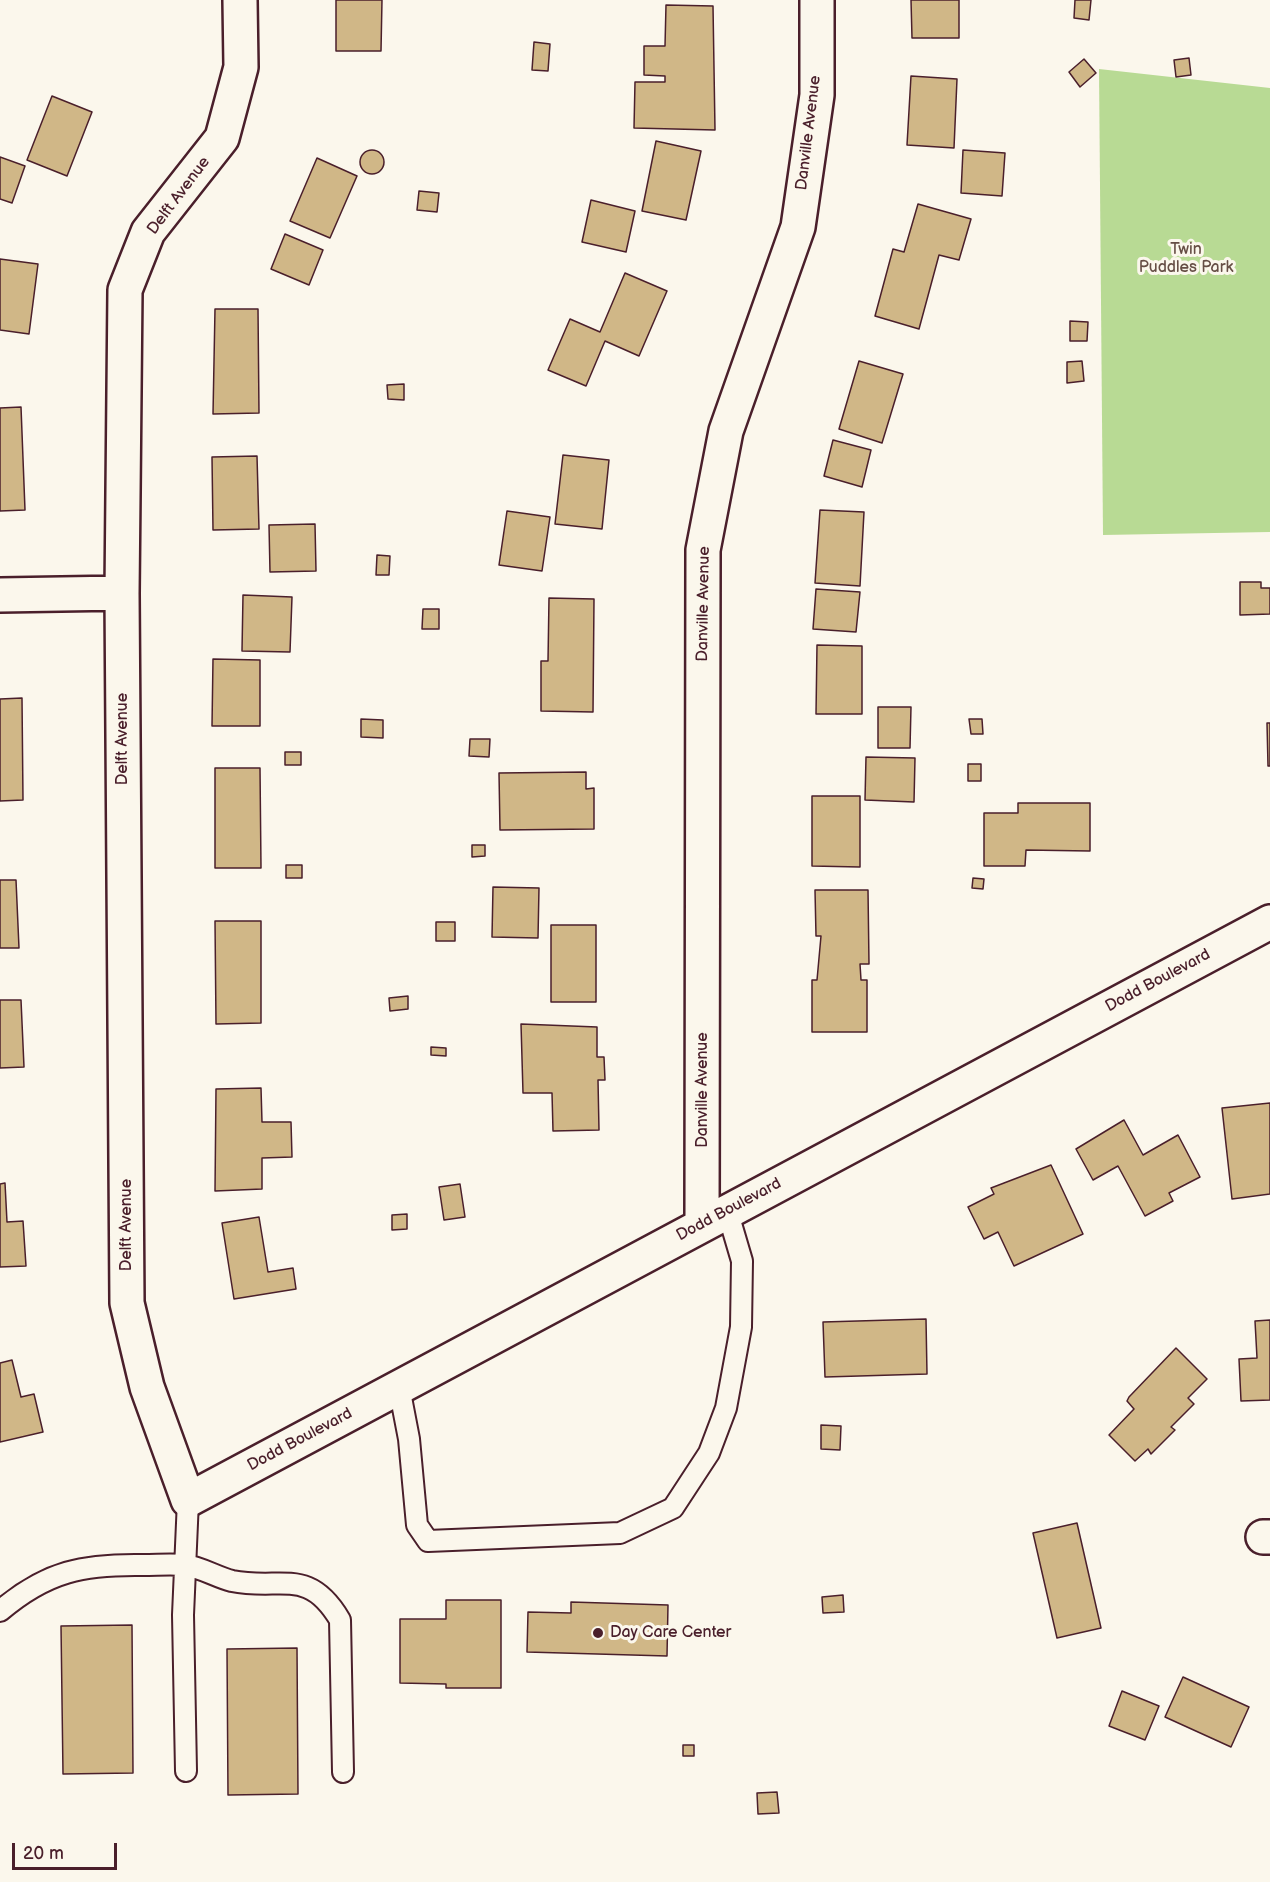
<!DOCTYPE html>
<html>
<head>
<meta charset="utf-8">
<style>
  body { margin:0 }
  #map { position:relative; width:1270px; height:1882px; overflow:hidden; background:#fbf7ec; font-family:"Balsamiq Sans",sans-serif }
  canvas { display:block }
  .scale { position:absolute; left:12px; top:1843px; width:105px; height:27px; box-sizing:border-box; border:3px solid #4a1f2b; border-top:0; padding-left:8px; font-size:18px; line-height:21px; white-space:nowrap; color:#4a1f2b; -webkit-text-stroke:4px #fbf7ec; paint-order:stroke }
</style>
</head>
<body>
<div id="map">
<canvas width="1270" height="1882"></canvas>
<div class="scale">20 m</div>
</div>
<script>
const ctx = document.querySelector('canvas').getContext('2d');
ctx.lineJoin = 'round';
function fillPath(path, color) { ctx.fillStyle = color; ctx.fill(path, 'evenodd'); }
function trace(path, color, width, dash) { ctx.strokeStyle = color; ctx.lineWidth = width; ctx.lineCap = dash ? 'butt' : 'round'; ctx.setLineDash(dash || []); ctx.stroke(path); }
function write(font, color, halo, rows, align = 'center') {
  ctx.font = font + ' "Balsamiq Sans",sans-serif'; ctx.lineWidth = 6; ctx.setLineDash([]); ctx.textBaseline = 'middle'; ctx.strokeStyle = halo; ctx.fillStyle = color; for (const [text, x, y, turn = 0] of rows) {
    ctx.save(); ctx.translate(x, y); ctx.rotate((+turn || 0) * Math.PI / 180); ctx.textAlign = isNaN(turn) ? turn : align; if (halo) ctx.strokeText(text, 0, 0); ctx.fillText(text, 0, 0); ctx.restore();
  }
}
fillPath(new Path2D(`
  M 1099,69 L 1270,88 L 1270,532 L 1103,535 Z`), '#b8da94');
const building = new Path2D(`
  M 336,0 L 382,0 L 381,51 L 336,51 Z
  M 911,0 L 959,0 L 959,38 L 912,38 Z
  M 1075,0 L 1091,0 L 1089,20 L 1074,18 Z
  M 666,5 L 713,6 L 715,130 L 634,128 L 635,82 L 665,82 L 665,76 L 644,75 L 644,46 L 665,46 Z
  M 534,42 L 550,44 L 548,71 L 532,70 Z
  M 1189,58 L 1191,75 L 1176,77 L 1174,60 Z
  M 1084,59 L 1096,73 L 1080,87 L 1069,72 Z
  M 911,76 L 957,79 L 954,148 L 907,145 Z
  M 52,96 L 92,112 L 67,176 L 27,160 Z
  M 656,141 L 701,151 L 686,220 L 642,211 Z
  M 963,150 L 1005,153 L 1002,196 L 961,193 Z
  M360 162a12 12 0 1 1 24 0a12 12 0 1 1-24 0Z
  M 0,157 L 25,166 L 12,203 L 0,199 Z
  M 317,158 L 357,176 L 330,238 L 290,221 Z
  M 419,191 L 439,193 L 437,212 L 417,210 Z
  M 591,200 L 635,211 L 626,252 L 582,242 Z
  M 918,204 L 971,219 L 959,260 L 939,255 L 919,329 L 875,316 L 893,249 L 904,252 Z
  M 285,234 L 323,250 L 309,285 L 271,269 Z
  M 0,259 L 38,264 L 29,334 L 0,330 Z
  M 625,273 L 667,291 L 639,356 L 605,341 L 586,386 L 548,370 L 570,319 L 600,332 Z
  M 215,309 L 258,309 L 259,413 L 213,414 Z
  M 1070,321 L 1088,322 L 1087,341 L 1070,341 Z
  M 859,361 L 903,374 L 882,443 L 839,429 Z
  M 1082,361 L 1084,381 L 1067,383 L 1067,362 Z
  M 404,384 L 404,400 L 388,399 L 387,385 Z
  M 21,407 L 25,510 L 0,511 L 0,408 Z
  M 833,440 L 871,450 L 862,487 L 824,476 Z
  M 563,455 L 609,460 L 602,529 L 555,524 Z
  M 257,456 L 259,529 L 213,530 L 212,457 Z
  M 820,510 L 864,512 L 860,586 L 815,583 Z
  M 507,511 L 550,517 L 542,571 L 499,565 Z
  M 315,524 L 316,571 L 270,572 L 269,525 Z
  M 377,555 L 390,556 L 389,575 L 376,575 Z
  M 1240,582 L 1261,582 L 1261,588 L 1270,588 L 1270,614 L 1240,615 Z
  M 816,589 L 860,592 L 856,632 L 813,629 Z
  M 243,595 L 292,597 L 290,652 L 242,651 Z
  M 549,598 L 594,599 L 593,712 L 541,711 L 541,661 L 548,661 Z
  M 423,609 L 439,609 L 439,629 L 422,629 Z
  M 817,645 L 862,646 L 862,714 L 816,714 Z
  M 213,659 L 260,660 L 260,726 L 212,726 Z
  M 22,698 L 23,800 L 0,801 L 0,699 Z
  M 878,707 L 911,707 L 910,748 L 878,748 Z
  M 361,719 L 383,720 L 383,738 L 361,737 Z
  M 969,719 L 982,719 L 983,734 L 971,734 Z
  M 1267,723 L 1270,723 L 1270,766 L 1268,766 Z
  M 470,739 L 490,739 L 489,757 L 469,756 Z
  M 285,752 L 301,752 L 301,765 L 285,765 Z
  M 866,757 L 915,758 L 914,802 L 865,800 Z
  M 968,764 L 981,764 L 981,781 L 968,781 Z
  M 215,768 L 260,768 L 261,868 L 215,868 Z
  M 586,772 L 586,789 L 594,788 L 594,829 L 500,830 L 499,773 Z
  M 812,796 L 860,796 L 860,867 L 812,866 Z
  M 1018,803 L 1090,803 L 1090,851 L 1026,850 L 1025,866 L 984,866 L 984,813 L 1018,813 Z
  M 472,845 L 485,845 L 485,856 L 472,857 Z
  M 286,865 L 302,865 L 302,878 L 286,878 Z
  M 973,878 L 984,879 L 983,889 L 972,888 Z
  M 0,880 L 16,880 L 19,948 L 0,948 Z
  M 493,887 L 539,888 L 538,938 L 492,937 Z
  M 815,890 L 868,890 L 869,964 L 860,964 L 861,980 L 867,980 L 867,1032 L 812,1032 L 812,980 L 817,980 L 821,936 L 816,936 Z
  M 215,921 L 261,921 L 261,1023 L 216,1024 Z
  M 436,922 L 455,922 L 455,941 L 436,941 Z
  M 551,925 L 596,925 L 596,1002 L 551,1002 Z
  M 408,996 L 408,1009 L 390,1011 L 389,998 Z
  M 0,1000 L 21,1000 L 24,1067 L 0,1068 Z
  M 521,1024 L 597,1027 L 597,1057 L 604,1057 L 605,1080 L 598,1080 L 599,1130 L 553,1131 L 552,1093 L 523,1093 Z
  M 431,1047 L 446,1048 L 446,1056 L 431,1055 Z
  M 261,1088 L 262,1122 L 291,1122 L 292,1157 L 262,1158 L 262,1189 L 215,1191 L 216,1089 Z
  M 1270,1103 L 1270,1194 L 1232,1199 L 1222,1108 Z
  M 1124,1120 L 1143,1155 L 1178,1135 L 1200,1177 L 1169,1193 L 1173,1201 L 1145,1216 L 1118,1166 L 1093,1180 L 1076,1149 Z
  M 1051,1165 L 1083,1234 L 1014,1266 L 998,1232 L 984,1239 L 968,1207 L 994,1194 L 991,1188 Z
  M 5,1183 L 7,1222 L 23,1221 L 26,1266 L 0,1267 L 0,1184 Z
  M 460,1184 L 465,1217 L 444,1220 L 439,1187 Z
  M 407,1214 L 407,1229 L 392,1230 L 392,1215 Z
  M 259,1217 L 268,1272 L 293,1268 L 296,1289 L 234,1299 L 222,1223 Z
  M 926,1319 L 927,1374 L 825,1377 L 823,1322 Z
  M 1270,1320 L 1270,1400 L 1241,1401 L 1239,1359 L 1257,1358 L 1255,1321 Z
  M 1176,1348 L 1207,1379 L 1188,1398 L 1194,1404 L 1171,1427 L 1175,1430 L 1151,1454 L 1148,1449 L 1135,1461 L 1109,1435 L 1134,1409 L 1127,1401 L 1129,1397 Z
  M 12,1360 L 21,1397 L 34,1394 L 43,1432 L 0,1442 L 0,1363 Z
  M 821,1425 L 841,1426 L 840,1450 L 821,1449 Z
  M 1077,1523 L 1101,1628 L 1057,1638 L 1033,1533 Z
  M 843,1595 L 844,1612 L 823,1613 L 822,1597 Z
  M 446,1600 L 501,1600 L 501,1688 L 446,1688 L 446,1684 L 400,1683 L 400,1619 L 446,1619 Z
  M 571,1602 L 668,1605 L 667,1656 L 527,1652 L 528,1612 L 571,1613 Z
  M 132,1625 L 133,1773 L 63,1774 L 61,1626 Z
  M 297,1648 L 298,1794 L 228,1795 L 227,1649 Z
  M 1183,1677 L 1249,1707 L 1231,1747 L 1165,1717 Z
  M 1122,1691 L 1159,1706 L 1145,1740 L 1109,1726 Z
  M 683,1745 L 694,1745 L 694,1756 L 683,1756 Z
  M 777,1792 L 779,1813 L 758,1814 L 757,1793 Z`);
fillPath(building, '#d0b787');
trace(building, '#4a1f2b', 1.5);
const lane = new Path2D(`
  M 399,1387 L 409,1439 L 417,1525 L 428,1541 L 620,1533 L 673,1508 L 709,1453 L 726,1408 L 741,1327 L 742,1261 L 727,1210
  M 0,1611 C 47,1571 84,1564 143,1565 C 157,1565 171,1564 184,1565 C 201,1567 216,1577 232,1581 C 281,1591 308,1566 340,1620 L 343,1772
  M 186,1771 L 183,1615 L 188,1500`);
const street = new Path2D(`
  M 240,0 L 241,67 L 222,138 L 148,232 L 125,290 L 122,593 L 127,1303 L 147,1387 L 188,1500 L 1270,922
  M 0,595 L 122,593
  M 702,1224 L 703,550 L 726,431 L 798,227 L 817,95 L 817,0
  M 1263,1537 L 1270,1537`);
trace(lane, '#4a1f2b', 24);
trace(street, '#4a1f2b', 38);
trace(lane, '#fbf7ec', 20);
trace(street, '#fbf7ec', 33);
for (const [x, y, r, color] of [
  [598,1633,6,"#4a1f2b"]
]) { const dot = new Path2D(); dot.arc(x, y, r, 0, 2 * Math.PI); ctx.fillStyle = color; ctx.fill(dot); trace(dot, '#fbf7ec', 2); }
write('16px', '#4a1f2b', '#fbf7ec', [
  ["Danville Avenue",809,133,-83],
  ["Delft Avenue",179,196,-53],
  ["Danville Avenue",704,604,-89],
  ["Delft Avenue",123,739,-90],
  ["Dodd Boulevard",1158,981,-28],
  ["Danville Avenue",703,1090,-90],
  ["Dodd Boulevard",729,1210,-28],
  ["Delft Avenue",127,1225,-90],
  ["Dodd Boulevard",300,1440,-28]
]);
write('16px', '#664e45', '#fbf7ec', [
  ["Twin",1186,250],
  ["Puddles Park",1186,268]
]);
write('16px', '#4a1f2b', '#fbf7ec', [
  ["Day Care Center",610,1633]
], 'left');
</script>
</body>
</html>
